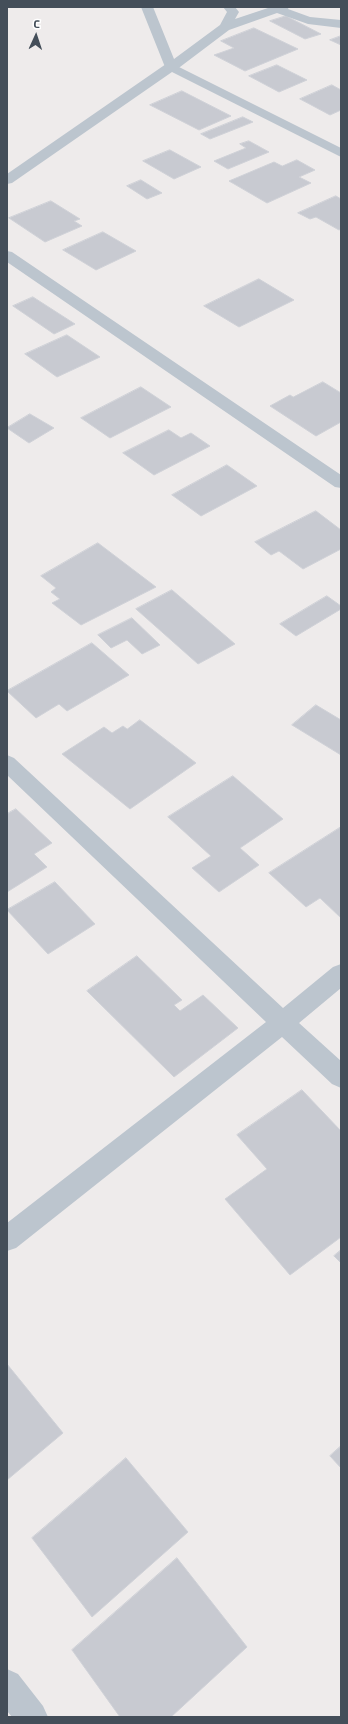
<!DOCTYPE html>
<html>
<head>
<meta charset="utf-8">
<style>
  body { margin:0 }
  #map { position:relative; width:348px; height:1724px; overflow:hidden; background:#eeebeb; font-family:"Exo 2",sans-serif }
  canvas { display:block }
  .frame { position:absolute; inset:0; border:8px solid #444e59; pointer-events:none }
  .north { position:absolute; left:16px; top:16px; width:40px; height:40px; -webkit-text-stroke:3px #fff; paint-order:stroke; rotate:3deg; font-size:11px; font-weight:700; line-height:16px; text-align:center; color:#444e59 }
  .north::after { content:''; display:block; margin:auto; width:14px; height:18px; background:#444e59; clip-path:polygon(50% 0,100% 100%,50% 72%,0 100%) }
</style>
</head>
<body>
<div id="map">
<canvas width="348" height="1724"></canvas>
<div class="frame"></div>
<div class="north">С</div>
</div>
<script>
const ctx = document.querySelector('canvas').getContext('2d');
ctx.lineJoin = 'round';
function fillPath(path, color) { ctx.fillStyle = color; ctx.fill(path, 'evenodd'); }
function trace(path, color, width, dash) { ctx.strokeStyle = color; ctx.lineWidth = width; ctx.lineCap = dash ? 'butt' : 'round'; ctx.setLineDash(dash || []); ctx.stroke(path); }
const building = new Path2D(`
  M 286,16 L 321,34 L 305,39 L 270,21 Z
  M 254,28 L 298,49 L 245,71 L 214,55 L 234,48 L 221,41 Z
  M 341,36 L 341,45 L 330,40 Z
  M 277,65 L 307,80 L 279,92 L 249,76 Z
  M 332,85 L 341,90 L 341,110 L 330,115 L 300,99 Z
  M 182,91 L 231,116 L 199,130 L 150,105 Z
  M 243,117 L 253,122 L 210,139 L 201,134 Z
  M 249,141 L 269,152 L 228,169 L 214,161 L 246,148 L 240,144 Z
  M 170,150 L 201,167 L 174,179 L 143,161 Z
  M 297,160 L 315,170 L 299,177 L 311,183 L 267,203 L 229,181 L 274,162 L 282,166 Z
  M 141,180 L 162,193 L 147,199 L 127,186 Z
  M 336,196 L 341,199 L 341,229 L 339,230 L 316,217 L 310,219 L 298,213 Z
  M 51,201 L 80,219 L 74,221 L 82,226 L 45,242 L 9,218 Z
  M 103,232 L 136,251 L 96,270 L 63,250 Z
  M 259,279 L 294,300 L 239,327 L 204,306 Z
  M 33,297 L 75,324 L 54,334 L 13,306 Z
  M 67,335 L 100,357 L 57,377 L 25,354 Z
  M 323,382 L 341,393 L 341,422 L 316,436 L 270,406 L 290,395 L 293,397 Z
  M 141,387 L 171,407 L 110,438 L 81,418 Z
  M 30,414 L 54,428 L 29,443 L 7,428 Z
  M 169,430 L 181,438 L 191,433 L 210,446 L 154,475 L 123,453 Z
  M 227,465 L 257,486 L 201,516 L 172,495 Z
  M 316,511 L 341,530 L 341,549 L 303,569 L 279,551 L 271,555 L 255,542 Z
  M 98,543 L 156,587 L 81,625 L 52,603 L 60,599 L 51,592 L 56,588 L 41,576 Z
  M 172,590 L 235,644 L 198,664 L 136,609 Z
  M 327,596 L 341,606 L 341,609 L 296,636 L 280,624 Z
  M 132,618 L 160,645 L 142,654 L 127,640 L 111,648 L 98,635 Z
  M 92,643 L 129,675 L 67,711 L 59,704 L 36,718 L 7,691 Z
  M 316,705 L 341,720 L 341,755 L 292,725 Z
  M 140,720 L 196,763 L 130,809 L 62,754 L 104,727 L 112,733 L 123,726 L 127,729 Z
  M 233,776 L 283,819 L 240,848 L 259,865 L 219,892 L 192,868 L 211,856 L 168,817 Z
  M 16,809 L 52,843 L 34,854 L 47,867 L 7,892 L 7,814 Z
  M 341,827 L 341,918 L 320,898 L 306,907 L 269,873 Z
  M 55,882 L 95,924 L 48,954 L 7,910 Z
  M 137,956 L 182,1000 L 174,1005 L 180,1011 L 203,995 L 238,1028 L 174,1077 L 87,991 Z
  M 302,1090 L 341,1131 L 341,1237 L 290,1275 L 225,1199 L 267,1169 L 237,1135 Z
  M 341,1250 L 341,1263 L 334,1256 Z
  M 7,1364 L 63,1433 L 7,1480 Z
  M 341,1446 L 341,1468 L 330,1456 Z
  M 126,1458 L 188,1532 L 92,1617 L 32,1538 Z
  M 177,1558 L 247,1647 L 171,1717 L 120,1717 L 72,1650 Z`);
fillPath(building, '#c8cad1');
trace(building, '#cfd1d7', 1);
fillPath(new Path2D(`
  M 171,63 L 341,148 L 341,157 L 172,72 L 12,183 L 7,184 L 7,174 L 166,64 Z
  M 7,251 L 12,252 L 341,475 L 341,488 L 335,487 L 7,262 Z
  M 7,755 L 14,758 L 283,1008 L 333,967 L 341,964 L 341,988 L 299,1023 L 341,1061 L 341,1088 L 332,1084 L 282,1037 L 16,1248 L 7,1251 L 7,1223 L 266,1022 L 7,775 Z
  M 7,1669 L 18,1674 L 43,1706 L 48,1717 L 12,1717 L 7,1711 Z`), '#bcc5ce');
fillPath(new Path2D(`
  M 141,7 L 153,7 L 174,59 L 220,25 L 227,12 L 223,7 L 235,7 L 239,12 L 235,19 L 271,7 L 289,7 L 288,9 L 310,17 L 341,20 L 341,28 L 308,24 L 277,13 L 229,30 L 176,70 L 166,70 L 165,67 Z`), '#bcc5ce');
</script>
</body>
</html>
